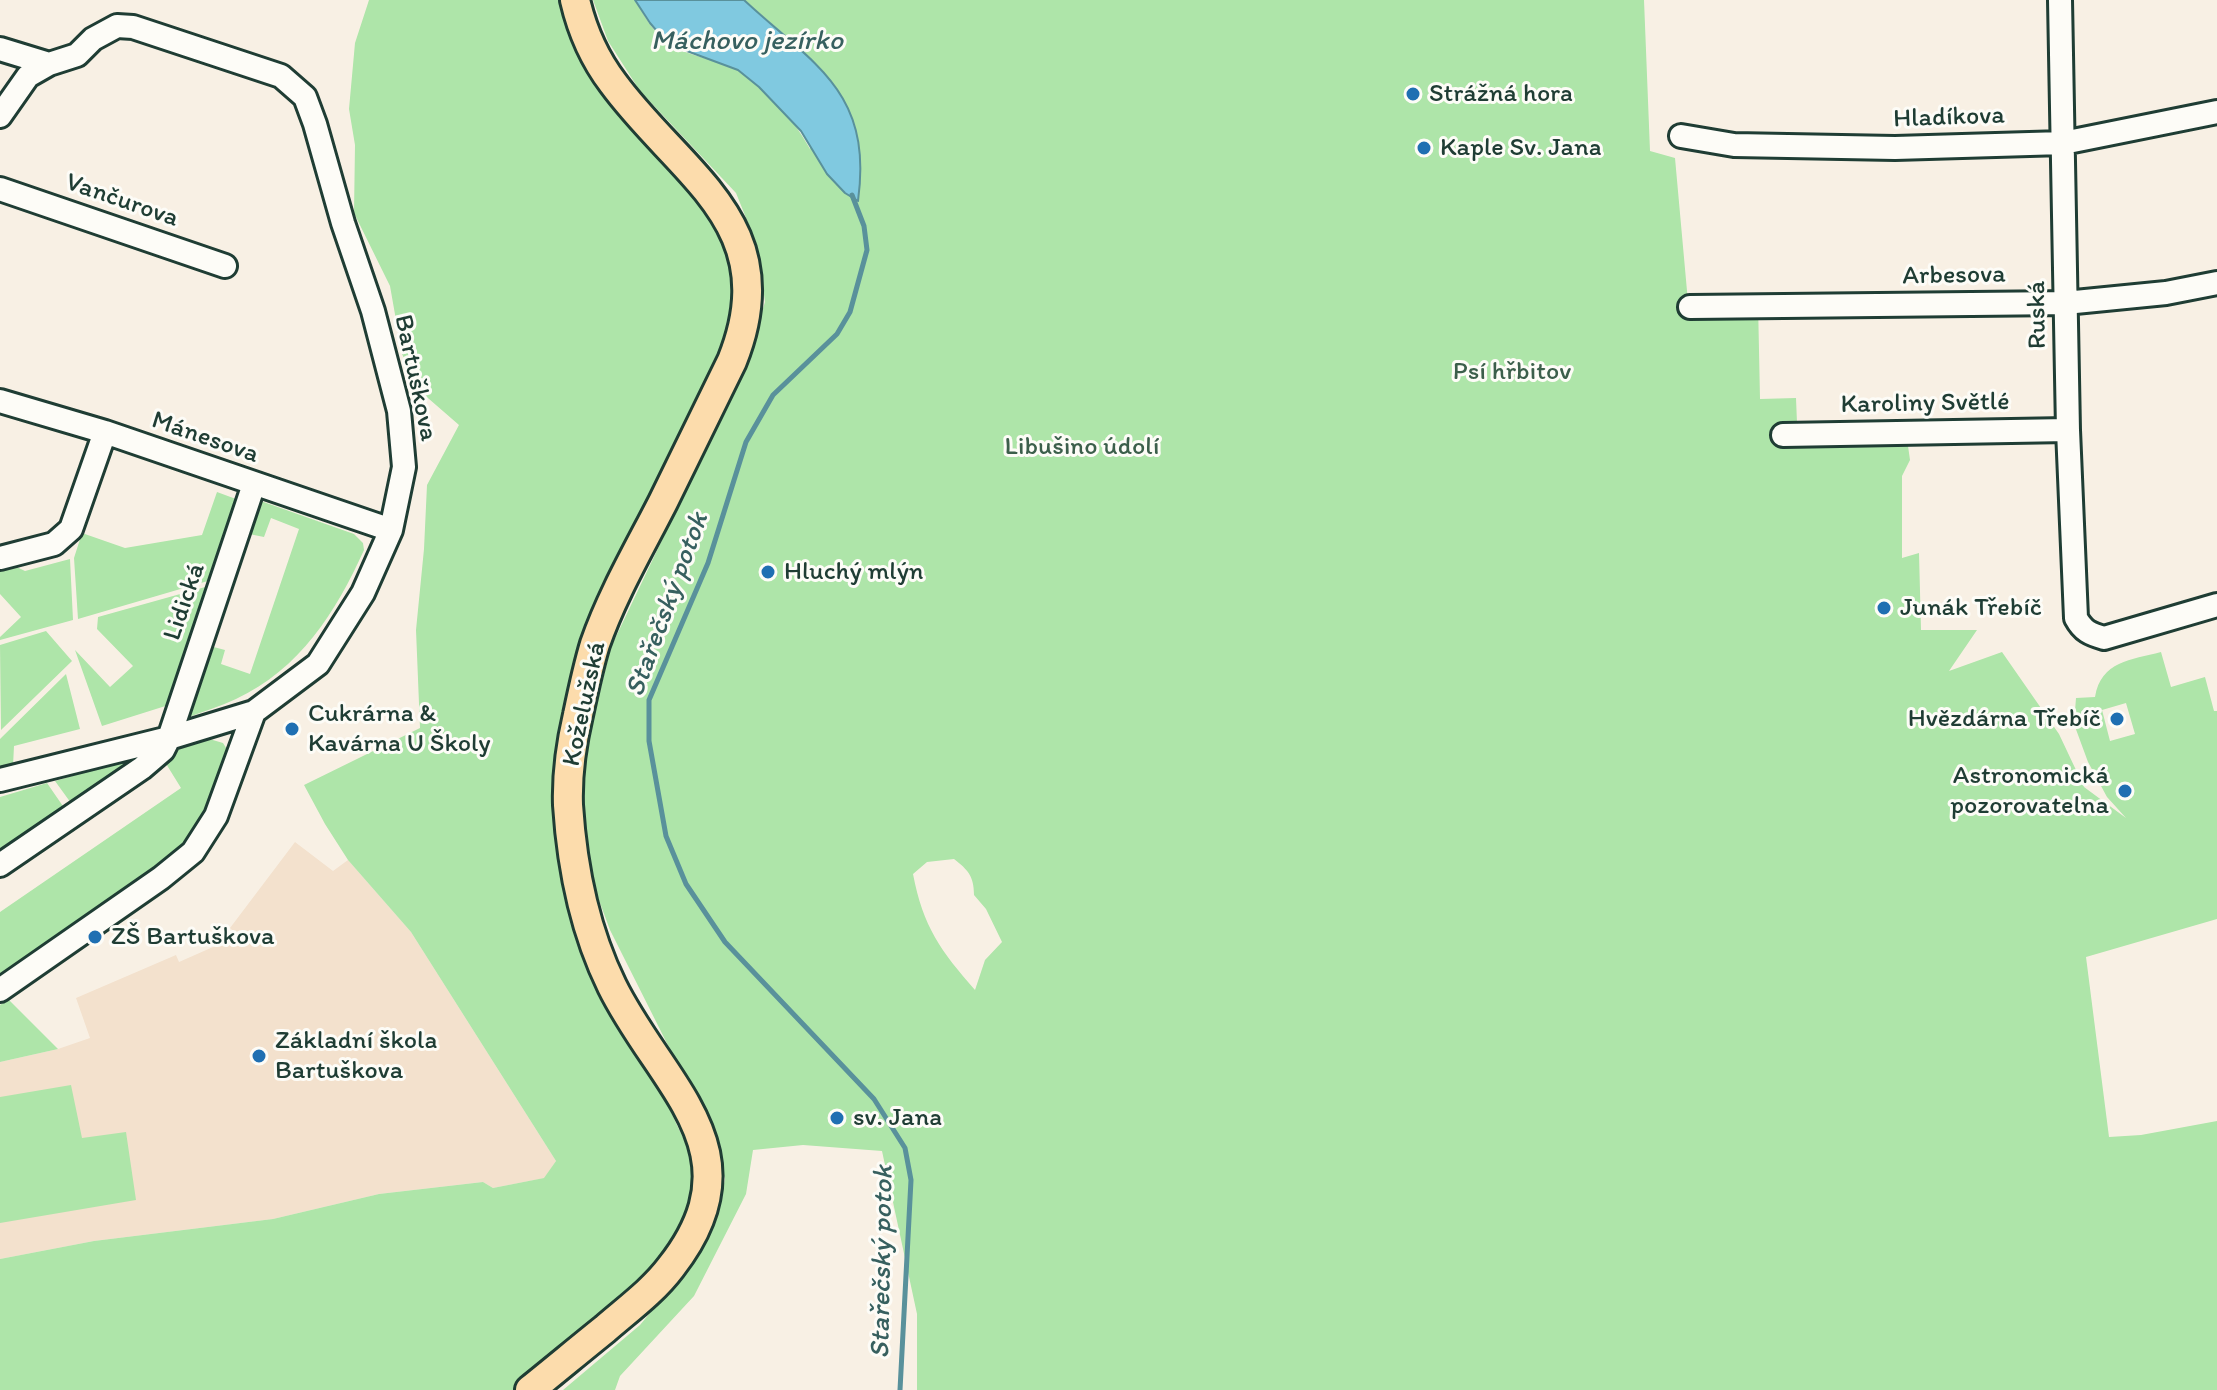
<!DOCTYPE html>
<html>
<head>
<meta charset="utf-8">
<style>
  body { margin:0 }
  canvas { display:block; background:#f8f0e4 }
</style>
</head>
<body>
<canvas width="2217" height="1390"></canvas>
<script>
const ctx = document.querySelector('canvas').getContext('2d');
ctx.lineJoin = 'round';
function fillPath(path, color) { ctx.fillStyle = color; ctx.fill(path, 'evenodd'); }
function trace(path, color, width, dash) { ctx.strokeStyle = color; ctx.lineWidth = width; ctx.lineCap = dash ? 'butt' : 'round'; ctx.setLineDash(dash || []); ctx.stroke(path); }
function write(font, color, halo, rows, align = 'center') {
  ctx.font = font + ' Itim,sans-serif'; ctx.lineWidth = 6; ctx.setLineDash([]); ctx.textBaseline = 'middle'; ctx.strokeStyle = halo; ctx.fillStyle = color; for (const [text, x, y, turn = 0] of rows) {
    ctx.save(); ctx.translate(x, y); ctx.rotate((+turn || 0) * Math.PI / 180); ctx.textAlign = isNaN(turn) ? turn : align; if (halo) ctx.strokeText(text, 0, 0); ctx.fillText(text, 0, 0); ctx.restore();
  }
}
fillPath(new Path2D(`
  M 295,842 L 333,871 L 348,860 L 411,932 L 556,1161 L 545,1178 L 493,1188 L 483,1182 L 379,1194 L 273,1219 L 94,1241 L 0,1259 L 0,1062 L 58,1049 L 90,1038 L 76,998 L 176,955 L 179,962 L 238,936 L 230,928 Z`), '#f3e1cd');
fillPath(new Path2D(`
  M 369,0 L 565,0 L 707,209 L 730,253 L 737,300 L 720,356 L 585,638 L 557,752 L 554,831 L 567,892 L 685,1142 L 697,1180 L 691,1206 L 674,1242 L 620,1306 L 518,1390 L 0,1390 L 0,1259 L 94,1241 L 273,1219 L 379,1194 L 483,1182 L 493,1188 L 544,1178 L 556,1161 L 411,932 L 348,860 L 325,824 L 304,785 L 420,728 L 416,630 L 424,549 L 427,485 L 459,425 L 421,392 L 402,354 L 390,286 L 354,213 L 355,145 L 349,109 L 355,43 Z
  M 593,0 L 635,0 C 644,15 654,34 669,44 C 690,58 718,58 739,71 C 768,89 794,120 810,149 L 805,52 L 744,0 L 1644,0 L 1650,151 L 1675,158 L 1688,302 L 1758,302 L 1760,399 L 1796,398 L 1797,423 L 1905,425 L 1910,460 L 1902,476 L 1902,558 L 1919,553 L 1921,630 L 1977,630 L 1949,671 L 2002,652 L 2059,734 L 2084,787 L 2126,818 L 2107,797 L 2088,762 L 2074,724 L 2076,698 L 2095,697 C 2101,661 2131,660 2161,652 L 2171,687 L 2205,677 L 2214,711 L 2217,711 L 2217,919 L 2086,957 L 2109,1137 L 2141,1135 L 2217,1121 L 2217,1390 L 917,1390 L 917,1314 L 882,1151 L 803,1145 L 753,1150 L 746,1194 L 694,1296 L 620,1376 L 615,1390 L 563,1390 L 640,1325 L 697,1256 L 717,1215 L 725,1179 L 711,1131 L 610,930 L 593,884 L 582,829 L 584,756 L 611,647 L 745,366 L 765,302 L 757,245 L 736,193 L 640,91 L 608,41 ZM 2126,703 L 2135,734 L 2110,741 L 2102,710 ZM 954,859 C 968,870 974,876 974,895 L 986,909 L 1002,942 L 985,960 L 975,990 C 941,951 923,927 913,874 L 927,862 Z
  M 217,492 L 244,502 L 218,578 L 78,619 L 74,558 L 82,533 L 125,548 L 202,535 Z
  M 258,500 L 354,534 L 363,543 L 364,550 C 336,612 300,669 236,699 C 221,706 204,711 189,717 L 186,714 L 206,645 L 225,650 L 221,664 L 250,674 L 299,529 L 271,518 L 264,537 L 244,533 Z
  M 70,559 L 73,620 L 0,640 L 0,637 L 21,617 L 0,594 L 0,563 L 6,562 L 25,571 Z
  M 216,584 L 175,703 L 102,726 L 75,650 L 110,687 L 133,666 L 97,629 L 98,617 Z
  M 46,631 L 72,661 L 1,730 L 0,645 Z
  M 66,674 L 80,729 L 14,746 L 13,766 L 0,770 L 0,739 Z
  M 206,738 L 223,743 L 228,751 L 207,813 L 189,838 L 174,853 L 141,879 L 0,975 L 0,912 L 181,788 L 160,754 Z
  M 142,756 L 76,810 L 55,781 Z
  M 47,783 L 67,812 L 0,857 L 0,797 Z
  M 8,999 L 58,1049 L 0,1062 L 0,1005 Z
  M 71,1085 L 82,1138 L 126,1132 L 136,1200 L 0,1223 L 0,1097 Z`), '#aee5a9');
const water = new Path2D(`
  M 635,0 L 744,0 C 814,65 873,91 858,201 L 845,193 L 827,174 L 801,131 L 759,87 L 738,70 L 668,44 L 650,23 Z`);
fillPath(water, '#80c9e0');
trace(water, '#59919b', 2);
trace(new Path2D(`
  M 852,195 L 864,226 L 867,250 L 850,312 L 837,334 L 773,395 L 746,442 L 708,563 L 649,700 L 649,741 L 666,836 L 686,884 L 725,942 L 874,1099 L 905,1148 L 911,1180 L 900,1390`), '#59919b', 5);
const minor = new Path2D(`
  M 2060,0 L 2068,430 L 2076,618 C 2083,631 2090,634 2104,638 L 2217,605
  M 0,49 L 49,64
  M 0,116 L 28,76 L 49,64 L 77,55 L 93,39 L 117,26 L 133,27 L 281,76 L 305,97 L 315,124 L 343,223 L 373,311 L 399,411 L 404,467 L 391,530 L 363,593 L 318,664 L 254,712 L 216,816 L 193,852 L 161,878 L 0,990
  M 1681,136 L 1734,145 L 1895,148 L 2063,143 L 2217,112
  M 0,189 L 225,266
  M 1690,307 L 2065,303 L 2166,293 L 2217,283
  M 0,401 L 105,432 L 391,530
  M 1783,435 L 2068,430
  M 0,558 L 54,544 L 71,529 L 105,432
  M 0,780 L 169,738 L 254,712
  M 0,865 L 142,768 L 163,750 L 169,738 L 254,484`);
const major = new Path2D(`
  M 530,1390 C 555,1370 580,1349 605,1329 C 628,1309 653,1291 671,1267 C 762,1151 661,1086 612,986 C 585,931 572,867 568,805 C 567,775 571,745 578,715 C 583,691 588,667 595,644 C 612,595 639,549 663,502 C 686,455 709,408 732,361 C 787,224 681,176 613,83 C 594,58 582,30 575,0`);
trace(minor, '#1f3d34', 28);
trace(major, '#1f3d34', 34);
trace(minor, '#fdfcf7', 22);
trace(major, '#fcdcac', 28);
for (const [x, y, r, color] of [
  [1413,94,8,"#1f6fb2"],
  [1424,148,8,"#1f6fb2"],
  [768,572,8,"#1f6fb2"],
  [1884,608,8,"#1f6fb2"],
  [2117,719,8,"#1f6fb2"],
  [292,729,8,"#1f6fb2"],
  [2125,791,8,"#1f6fb2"],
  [95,937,8,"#1f6fb2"],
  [259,1056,8,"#1f6fb2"],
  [837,1118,8,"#1f6fb2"]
]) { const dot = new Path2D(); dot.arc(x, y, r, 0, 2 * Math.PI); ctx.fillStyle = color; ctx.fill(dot); trace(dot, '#fdfcf7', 3); }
write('26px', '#1f3d34', '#fdfcf7', [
  ["Strážná hora",1429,94],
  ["Kaple Sv. Jana",1440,148],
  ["Hluchý mlýn",784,572],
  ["Junák Třebíč",1900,608],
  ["Cukrárna &",308,714],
  ["Kavárna U Školy",308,744],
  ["Hvězdárna Třebíč",2101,719,"right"],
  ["Astronomická",2109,776,"right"],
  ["pozorovatelna",2109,806,"right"],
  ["ZŠ Bartuškova",111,937],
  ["Základní škola",275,1041],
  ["Bartuškova",275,1071],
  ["sv. Jana",853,1118]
], 'left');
write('26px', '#1f3d34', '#fdfcf7', [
  ["Hladíkova",1949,118,-2],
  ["Vančurova",122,201,19],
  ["Arbesova",1954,276,-1],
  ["Ruská",2038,315,-91],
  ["Bartuškova",415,378,78],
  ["Karoliny Světlé",1925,404,-1],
  ["Mánesova",205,438,19],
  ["Lidická",185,602,-71],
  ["Koželužská",585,704,-78]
]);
write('26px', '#3c5f4b', '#fdfcf7', [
  ["Psí hřbitov",1512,372],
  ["Libušino údolí",1082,447]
]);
write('italic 28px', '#37605f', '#fdfcf7', [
  ["Máchovo jezírko",747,42],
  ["Stařečský potok",668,605,-70],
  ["Stařečský potok",883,1262,-89]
]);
</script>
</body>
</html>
